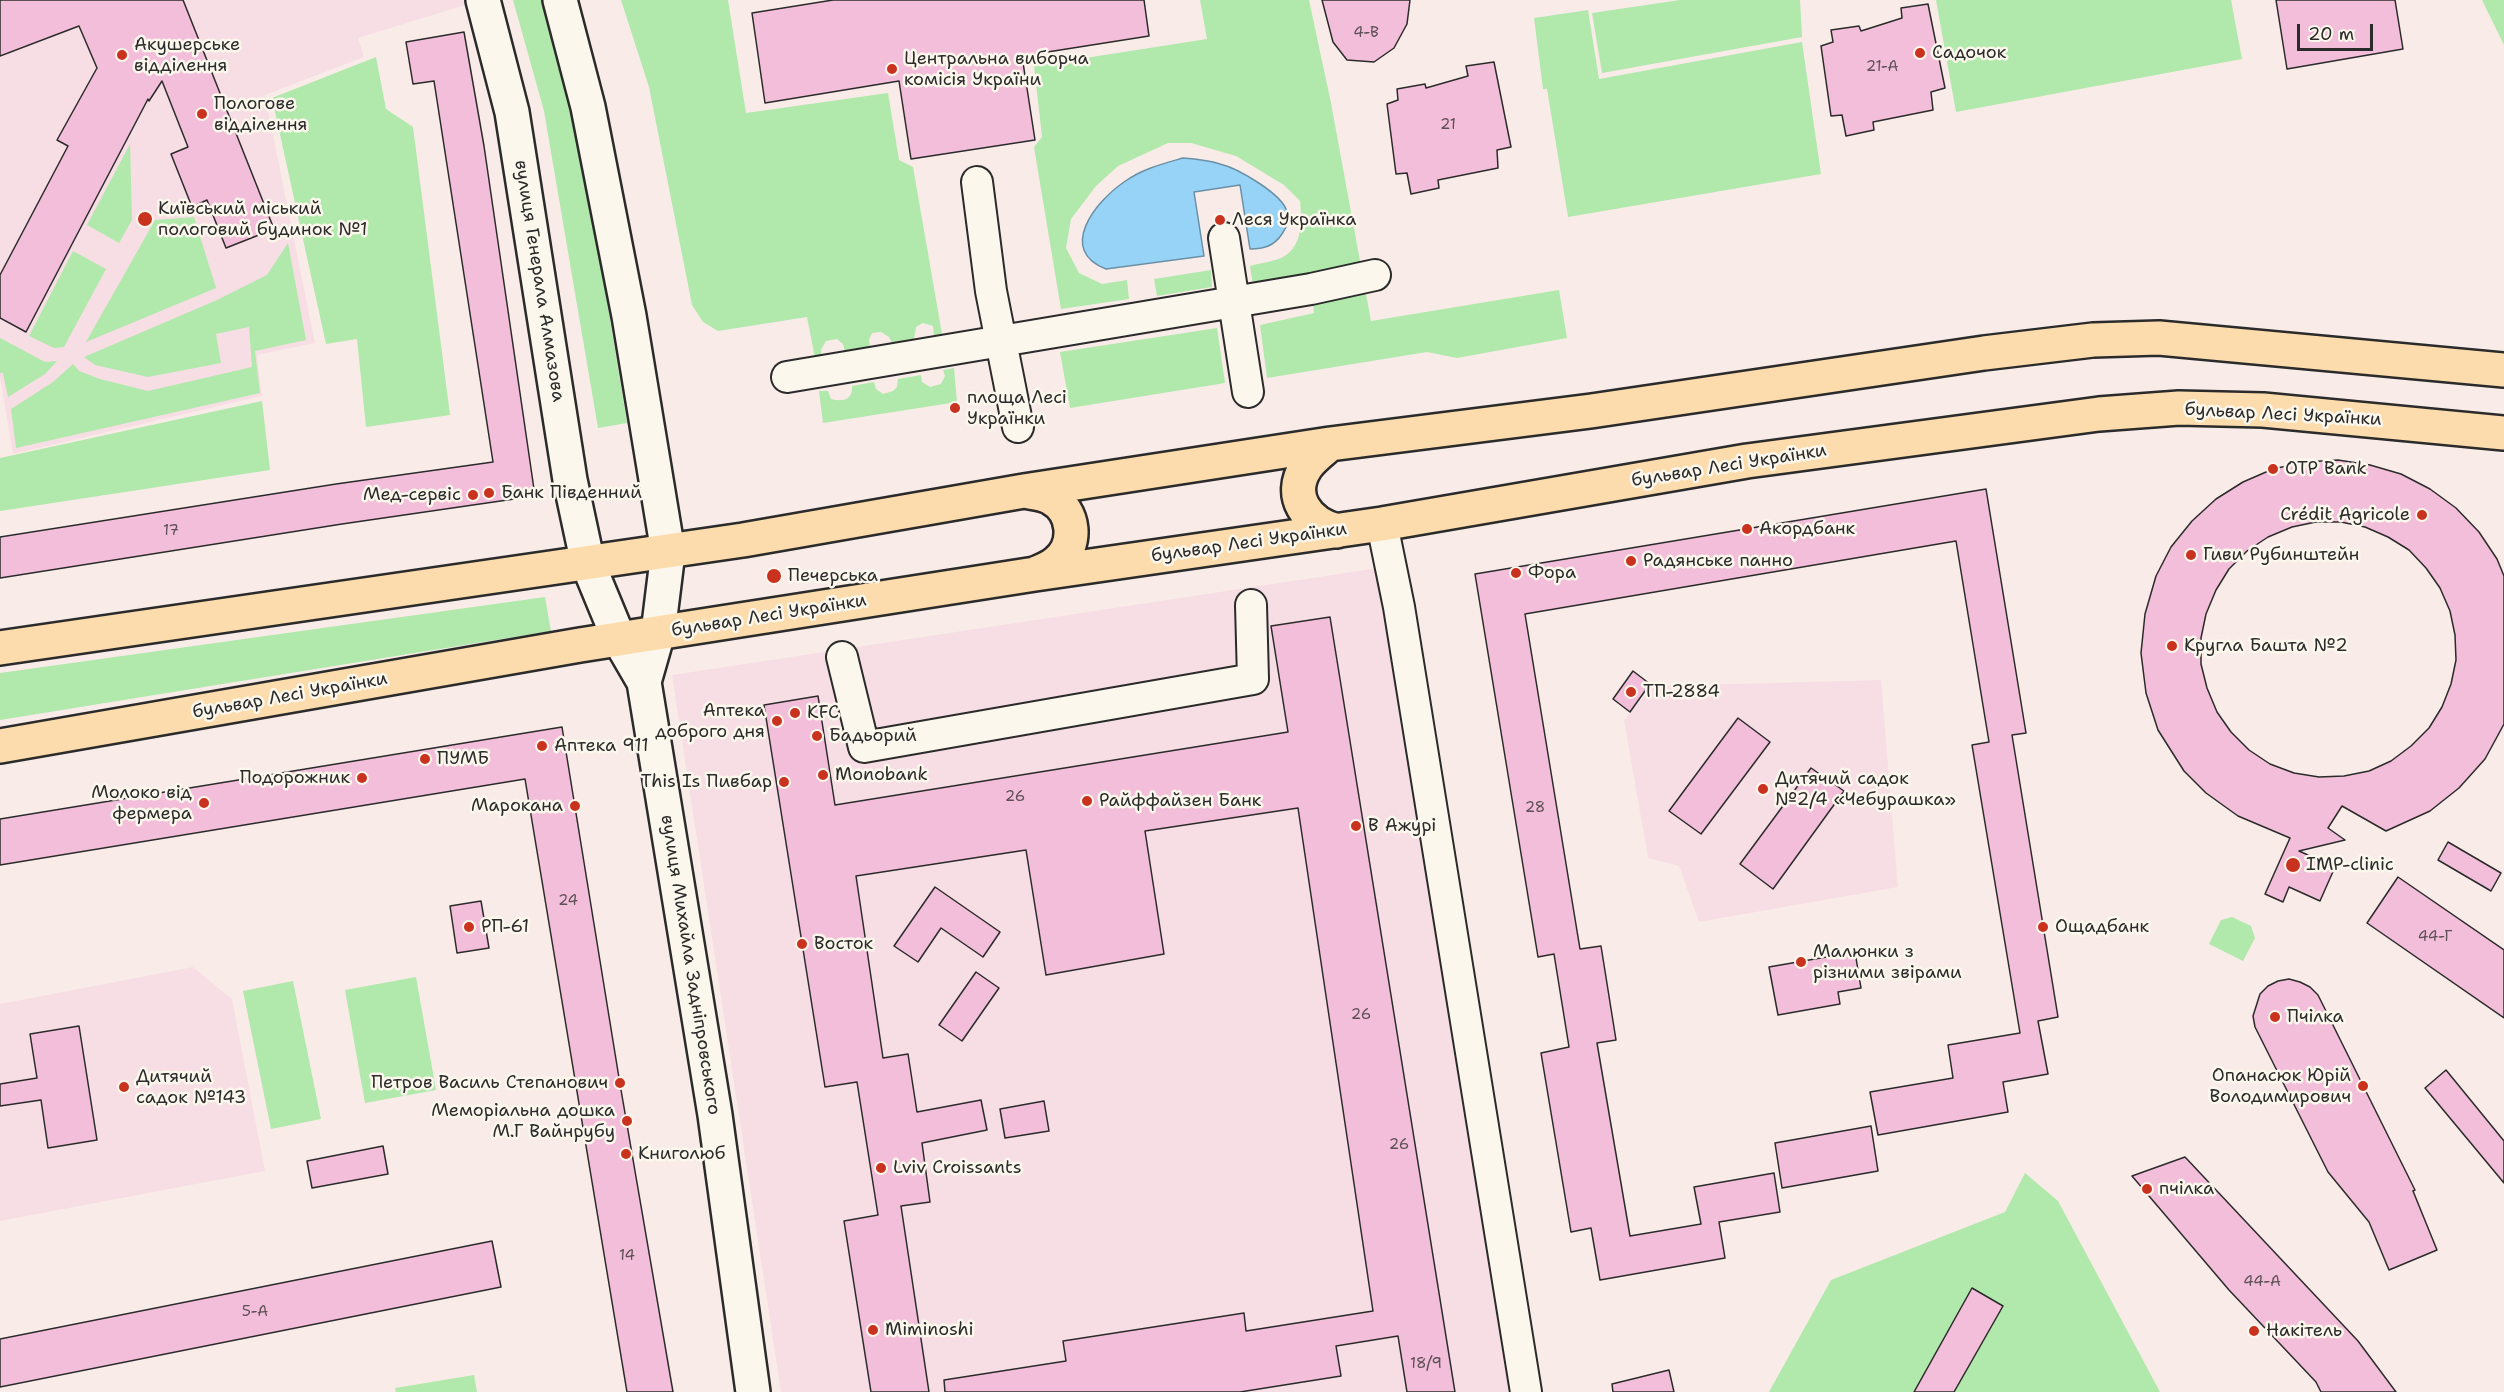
<!DOCTYPE html>
<html>
<head>
<meta charset="utf-8">
<style>
  body { margin:0 }
  #map { position:relative; width:2504px; height:1392px; overflow:hidden; background:#f9ece8; font-family:"Shantell Sans",sans-serif }
  canvas { display:block }
  .scale { position:absolute; left:2297px; top:24px; width:76px; height:27px; box-sizing:border-box; border:3px solid #2b2b2b; border-top:0; padding-left:8px; font-size:18px; line-height:21px; white-space:nowrap; color:#2b2b2b; -webkit-text-stroke:4px #fbf7ec; paint-order:stroke }
</style>
</head>
<body>
<div id="map">
<canvas width="2504" height="1392"></canvas>
<div class="scale">20 m</div>
</div>
<script>
const ctx = document.querySelector('canvas').getContext('2d');
ctx.lineJoin = 'round';
function fillPath(path, color) { ctx.fillStyle = color; ctx.fill(path, 'evenodd'); }
function trace(path, color, width, dash) { ctx.strokeStyle = color; ctx.lineWidth = width; ctx.lineCap = dash ? 'butt' : 'round'; ctx.setLineDash(dash || []); ctx.stroke(path); }
function write(font, color, halo, rows, align = 'center') {
  ctx.font = font + ' "Shantell Sans",sans-serif'; ctx.lineWidth = 5; ctx.setLineDash([]); ctx.textBaseline = 'middle'; ctx.strokeStyle = halo; ctx.fillStyle = color; for (const [text, x, y, turn = 0] of rows) {
    ctx.save(); ctx.translate(x, y); ctx.rotate((+turn || 0) * Math.PI / 180); ctx.textAlign = isNaN(turn) ? turn : align; if (halo) ctx.strokeText(text, 0, 0); ctx.fillText(text, 0, 0); ctx.restore();
  }
}
fillPath(new Path2D(`
  M 0,0 L 471,0 L 472,3 L 358,38 L 364,57 L 265,95 L 315,343 L 257,355 L 262,396 L 13,454 L 0,377 Z
  M 1378,568 L 1513,1392 L 781,1392 L 672,675 Z
  M 1881,680 L 1898,887 L 1699,922 L 1679,866 L 1648,858 L 1624,720 L 1653,686 Z
  M 193,967 L 232,999 L 265,1171 L 0,1221 L 0,1004 Z`), '#f7dee4');
fillPath(new Path2D(`
  M 513,0 L 542,0 L 579,130 L 627,423 L 598,428 L 544,111 Z
  M 621,0 L 728,0 L 746,113 L 888,93 L 899,160 L 913,167 L 942,334 L 934,336 L 933,326 L 923,323 L 916,327 L 914,339 L 893,345 L 889,337 L 881,332 L 872,333 L 869,340 L 870,348 L 845,352 L 843,344 L 837,339 L 826,341 L 821,350 L 822,357 L 815,358 L 807,317 L 718,331 L 703,322 L 692,305 L 649,87 Z
  M 1200,0 L 1309,0 L 1331,103 L 1371,321 L 1559,290 L 1567,338 L 1457,358 L 1427,352 L 1267,378 L 1260,325 L 1314,313 L 1310,276 L 1253,285 L 1250,266 C 1259,263 1274,262 1283,257 C 1303,246 1302,220 1300,201 L 1284,185 L 1236,156 L 1191,143 L 1168,143 L 1118,166 L 1096,186 L 1071,219 L 1066,248 L 1079,273 L 1102,284 L 1127,280 L 1129,299 L 1061,309 L 1034,147 L 1042,137 L 1034,66 L 1207,39 Z
  M 1680,0 L 1800,0 L 1802,37 L 1602,73 L 1592,13 Z
  M 1936,0 L 2231,0 L 2242,59 L 1956,112 Z
  M 2482,0 L 2504,0 L 2504,45 Z
  M 1588,10 L 1599,79 L 1802,42 L 1821,174 L 1568,217 L 1547,89 L 1543,89 L 1534,18 Z
  M 376,57 L 386,109 L 413,127 L 450,415 L 366,427 L 357,339 L 326,344 L 272,98 Z
  M 130,144 L 132,220 L 119,243 L 87,225 Z
  M 194,217 L 216,288 L 86,342 L 155,220 Z
  M 288,243 L 306,340 L 255,351 L 260,393 L 16,448 L 11,409 L 53,382 L 73,364 L 79,371 L 100,379 L 148,391 L 252,367 L 249,327 L 216,334 L 221,363 L 148,377 L 95,365 L 84,357 L 217,300 L 267,275 Z
  M 73,251 L 106,269 L 64,347 L 54,348 L 29,336 Z
  M 1211,270 L 1212,287 L 1157,296 L 1154,279 Z
  M 1217,328 L 1225,383 L 1070,408 L 1060,352 Z
  M 0,338 L 45,362 L 57,361 L 45,374 L 8,397 L 3,373 L 0,373 Z
  M 954,368 L 957,402 L 823,423 L 819,391 L 828,391 L 831,399 C 843,402 853,400 852,386 L 874,382 L 876,389 L 883,394 L 893,391 L 897,387 L 898,379 L 921,375 L 922,382 L 930,387 L 941,384 L 945,376 L 943,370 Z
  M 262,401 L 270,470 L 0,511 L 0,458 Z
  M 545,597 L 551,631 L 0,720 L 0,673 Z
  M 2232,917 L 2251,926 L 2255,938 L 2243,961 L 2209,944 L 2221,920 Z
  M 416,977 L 436,1090 L 365,1103 L 345,990 Z
  M 293,981 L 321,1119 L 271,1129 L 243,991 Z
  M 2025,1173 L 2058,1201 L 2160,1392 L 1769,1392 L 1831,1280 L 2005,1212 Z
  M 474,1375 L 477,1392 L 396,1392 L 395,1388 Z`), '#b1e8ab');
const water = new Path2D(`
  M 1183,158 C 1196,159 1208,160 1220,164 C 1237,168 1283,194 1287,212 C 1290,220 1287,227 1282,234 C 1274,246 1264,249 1250,249 L 1240,185 L 1194,192 L 1204,256 L 1106,269 C 1057,250 1095,202 1124,182 C 1142,169 1162,164 1183,158 Z`);
fillPath(water, '#96d3f7');
trace(water, '#6b90a5', 1.5);
const building = new Path2D(`
  M 0,0 L 183,0 L 274,229 L 226,248 L 207,200 L 192,207 L 171,154 L 188,147 L 162,81 L 149,101 L 148,99 L 26,332 L 0,318 L 0,275 L 68,146 L 57,140 L 97,68 L 79,26 L 0,56 Z
  M 833,0 L 1144,0 L 1149,36 L 1022,56 L 1035,140 L 911,159 L 899,81 L 765,103 L 752,13 Z
  M 1322,0 L 1410,0 L 1407,24 L 1394,48 L 1374,62 L 1347,60 L 1333,42 Z
  M 2276,0 L 2395,0 L 2403,49 L 2287,69 Z
  M 1928,4 L 1945,88 L 1931,92 L 1933,110 L 1873,122 L 1874,130 L 1846,136 L 1842,115 L 1831,116 L 1821,46 L 1833,42 L 1831,30 L 1859,26 L 1861,31 L 1902,18 L 1901,8 Z
  M 464,32 L 484,146 L 535,496 L 342,524 L 0,578 L 0,537 L 336,484 L 493,462 L 434,81 L 413,84 L 406,42 Z
  M 1494,62 L 1511,147 L 1497,150 L 1498,168 L 1438,180 L 1439,188 L 1411,194 L 1407,173 L 1396,174 L 1387,104 L 1398,100 L 1397,89 L 1425,84 L 1426,88 L 1468,76 L 1466,66 Z
  M 2338,460 L 2370,465 L 2401,474 L 2430,489 L 2456,508 L 2479,532 L 2497,559 L 2504,576 L 2504,724 L 2485,759 L 2459,788 L 2430,811 L 2386,831 L 2342,806 L 2328,828 L 2345,840 L 2299,851 L 2335,867 L 2320,901 L 2289,887 L 2283,902 L 2265,894 L 2290,838 L 2238,816 L 2206,793 L 2184,771 L 2158,730 L 2146,693 L 2141,653 L 2145,614 L 2156,576 L 2171,547 L 2192,521 L 2216,499 L 2243,482 L 2273,469 L 2305,462 ZM 2316,522 L 2341,522 L 2365,527 L 2388,537 L 2409,550 L 2426,568 L 2440,588 L 2450,611 L 2455,635 L 2456,660 L 2451,684 L 2442,707 L 2429,728 L 2411,746 L 2391,761 L 2369,771 L 2344,776 L 2319,777 L 2294,773 L 2270,764 L 2249,750 L 2231,732 L 2217,712 L 2207,688 L 2201,664 L 2201,638 L 2206,614 L 2216,590 L 2229,569 L 2247,551 L 2268,537 L 2292,527 Z
  M 1986,489 L 2026,733 L 2012,735 L 2058,1017 L 2038,1021 L 2048,1074 L 2003,1082 L 2008,1112 L 1878,1135 L 1870,1092 L 1953,1078 L 1948,1045 L 2020,1033 L 1972,745 L 1989,742 L 1956,541 L 1525,614 L 1580,949 L 1601,946 L 1616,1040 L 1597,1043 L 1630,1236 L 1701,1224 L 1694,1187 L 1774,1173 L 1780,1212 L 1719,1222 L 1725,1258 L 1600,1280 L 1591,1228 L 1571,1232 L 1541,1053 L 1569,1047 L 1554,954 L 1538,957 L 1475,574 Z
  M 1330,617 L 1455,1392 L 1407,1392 L 1398,1336 L 1336,1346 L 1341,1376 L 1240,1392 L 945,1392 L 944,1380 L 1066,1361 L 1063,1341 L 1244,1313 L 1246,1331 L 1373,1311 L 1298,808 L 1145,831 L 1164,954 L 1046,975 L 1026,850 L 856,876 L 883,1058 L 908,1054 L 917,1112 L 981,1100 L 987,1130 L 922,1143 L 930,1202 L 901,1206 L 929,1392 L 871,1392 L 844,1221 L 878,1215 L 857,1082 L 825,1087 L 764,705 L 818,696 L 835,805 L 1288,732 L 1271,626 Z
  M 1633,671 L 1650,684 L 1630,712 L 1613,699 Z
  M 1738,718 L 1770,742 L 1701,834 L 1669,811 Z
  M 562,727 L 620,1084 L 673,1392 L 627,1392 L 525,779 L 0,865 L 0,819 Z
  M 1811,768 L 1844,791 L 1773,889 L 1740,864 Z
  M 2448,842 L 2501,873 L 2491,891 L 2438,860 Z
  M 2398,877 L 2504,950 L 2504,1018 L 2367,923 Z
  M 935,887 L 1000,932 L 983,957 L 941,928 L 918,962 L 894,946 Z
  M 481,901 L 489,948 L 457,953 L 450,906 Z
  M 1855,952 L 1861,988 L 1838,992 L 1840,1004 L 1778,1015 L 1769,967 Z
  M 976,972 L 999,988 L 962,1041 L 939,1025 Z
  M 2289,979 L 2300,982 L 2310,987 L 2318,995 L 2415,1190 L 2413,1191 L 2437,1250 L 2389,1270 L 2369,1222 L 2328,1172 L 2255,1027 L 2253,1016 L 2260,994 L 2268,986 L 2278,981 Z
  M 79,1026 L 97,1140 L 48,1148 L 41,1100 L 0,1106 L 0,1084 L 37,1078 L 30,1034 Z
  M 2446,1070 L 2504,1141 L 2504,1183 L 2425,1088 Z
  M 1044,1101 L 1049,1131 L 1005,1138 L 1000,1109 Z
  M 1871,1126 L 1878,1171 L 1782,1188 L 1775,1143 Z
  M 383,1146 L 388,1174 L 312,1188 L 307,1161 Z
  M 2185,1157 L 2358,1341 L 2396,1392 L 2321,1392 L 2316,1382 L 2229,1290 L 2132,1176 Z
  M 492,1241 L 501,1287 L 0,1387 L 0,1339 Z
  M 1972,1288 L 2003,1306 L 1954,1392 L 1914,1392 Z
  M 1669,1370 L 1674,1392 L 1613,1392 L 1612,1384 Z`);
fillPath(building, '#f3bed9');
trace(building, '#2b2b2b', 1.5);
const street = new Path2D(`
  M 977,182 L 991,291 L 1018,427
  M 1224,238 L 1248,392
  M 787,377 L 1311,289 L 1375,275
  M 1382,524 L 1399,607 L 1526,1392
  M 842,657 L 864,747 L 1253,679 L 1251,605`);
const secondary = new Path2D(`
  M 483,0 L 512,112 L 570,480 L 588,564 L 619,639 L 644,682 L 715,1115 L 753,1392
  M 560,0 L 588,107 L 629,316 L 668,552 L 658,633 L 644,682`);
const primary = new Path2D(`
  M 1330,444 C 1322,451 1312,458 1306,467 C 1287,496 1307,523 1337,531
  M 1024,491 C 1033,493 1043,493 1051,498 C 1075,511 1078,545 1057,562 C 1052,567 1044,570 1037,573
  M 0,648 L 743,540 L 1024,491 L 1330,444 L 1591,411 L 1984,353 L 2093,340 L 2159,338 L 2504,370
  M 0,746 L 580,645 L 1035,574 L 1382,524 L 1747,461 L 2099,414 L 2179,408 L 2263,410 L 2504,433`);
trace(street, '#2b2b2b', 34);
trace(secondary, '#2b2b2b', 38);
trace(primary, '#2b2b2b', 38);
trace(street, '#fbf7ec', 30);
trace(secondary, '#fbf7ec', 33);
trace(primary, '#fcdcac', 33);
for (const [x, y, r, color] of [
  [1920,53,6,"#c8321e"],
  [122,55,6,"#c8321e"],
  [892,69,6,"#c8321e"],
  [202,114,6,"#c8321e"],
  [145,219,8,"#c8321e"],
  [1220,220,6,"#c8321e"],
  [955,408,6,"#c8321e"],
  [2273,469,6,"#c8321e"],
  [489,493,6,"#c8321e"],
  [473,495,6,"#c8321e"],
  [2422,515,6,"#c8321e"],
  [1747,529,6,"#c8321e"],
  [2191,555,6,"#c8321e"],
  [1631,561,6,"#c8321e"],
  [1516,573,6,"#c8321e"],
  [774,576,8,"#c8321e"],
  [2172,646,6,"#c8321e"],
  [1631,692,6,"#c8321e"],
  [795,713,6,"#c8321e"],
  [777,721,6,"#c8321e"],
  [817,736,6,"#c8321e"],
  [542,746,6,"#c8321e"],
  [425,759,6,"#c8321e"],
  [823,775,6,"#c8321e"],
  [362,778,6,"#c8321e"],
  [784,782,6,"#c8321e"],
  [1763,789,6,"#c8321e"],
  [1087,801,6,"#c8321e"],
  [204,803,6,"#c8321e"],
  [575,806,6,"#c8321e"],
  [1356,826,6,"#c8321e"],
  [2293,865,8,"#c8321e"],
  [469,927,6,"#c8321e"],
  [2043,927,6,"#c8321e"],
  [802,944,6,"#c8321e"],
  [1801,962,6,"#c8321e"],
  [2275,1017,6,"#c8321e"],
  [620,1083,6,"#c8321e"],
  [2363,1086,6,"#c8321e"],
  [124,1087,6,"#c8321e"],
  [627,1121,6,"#c8321e"],
  [626,1154,6,"#c8321e"],
  [881,1168,6,"#c8321e"],
  [2147,1189,6,"#c8321e"],
  [873,1330,6,"#c8321e"],
  [2254,1331,6,"#c8321e"]
]) { const dot = new Path2D(); dot.arc(x, y, r, 0, 2 * Math.PI); ctx.fillStyle = color; ctx.fill(dot); trace(dot, '#fbf7ec', 2); }
write('15px', '#5d5056', null, [
  ["4-В",1366,33],
  ["21-А",1882,67],
  ["21",1448,125],
  ["17",171,531],
  ["26",1015,797],
  ["28",1535,808],
  ["24",568,901],
  ["44-Г",2435,937],
  ["26",1361,1015],
  ["26",1399,1145],
  ["14",627,1256],
  ["44-А",2262,1282],
  ["5-А",255,1312],
  ["18/9",1426,1364]
]);
write('18px', '#2b2b2b', '#fbf7ec', [
  ["Акушерське",134,45],
  ["відділення",134,66],
  ["Садочок",1932,53],
  ["Центральна виборча",904,59],
  ["комісія України",904,80],
  ["Пологове",214,104],
  ["відділення",214,125],
  ["Київський міський",158,209],
  ["пологовий будинок №1",158,230],
  ["Леся Українка",1232,220],
  ["площа Лесі",967,398],
  ["Українки",967,419],
  ["OTP Bank",2285,469],
  ["Банк Пiвденний",501,493],
  ["Мед-сервіс",461,495,"right"],
  ["Crédit Agricole",2410,515,"right"],
  ["Акордбанк",1759,529],
  ["Гиви Рубинштейн",2203,555],
  ["Радянське панно",1643,561],
  ["Фора",1528,573],
  ["Печерська",788,576],
  ["Кругла Башта №2",2184,646],
  ["ТП-2884",1643,692],
  ["Аптека",765,711,"right"],
  ["доброго дня",765,732,"right"],
  ["KFC",807,713],
  ["Бадьорий",829,736],
  ["Аптека 911",554,746],
  ["ПУМБ",437,759],
  ["Monobank",835,775],
  ["Подорожник",350,778,"right"],
  ["Дитячий садок",1775,779],
  ["№2/4 «Чебурашка»",1775,800],
  ["This Is Пивбар",772,782,"right"],
  ["Молоко від",192,793,"right"],
  ["фермера",192,814,"right"],
  ["Райффайзен Банк",1099,801],
  ["Марокана",563,806,"right"],
  ["В Ажурі",1368,826],
  ["IMP-clinic",2306,865],
  ["РП-61",481,927],
  ["Ощадбанк",2055,927],
  ["Восток",814,944],
  ["Малюнки з",1813,952],
  ["різними звірами",1813,973],
  ["Пчілка",2287,1017],
  ["Опанасюк Юрій",2351,1076,"right"],
  ["Володимирович",2351,1097,"right"],
  ["Дитячий",136,1077],
  ["садок №143",136,1098],
  ["Петров Василь Степанович",608,1083,"right"],
  ["Меморіальна дошка",615,1111,"right"],
  ["М.Г Вайнрубу",615,1132,"right"],
  ["Книголюб",638,1154],
  ["Lviv Croissants",893,1168],
  ["пчілка",2159,1189],
  ["Miminoshi",885,1330],
  ["Накітель",2266,1331]
], 'left');
write('18px', '#2b2b2b', '#fbf7ec', [
  ["вулиця Генерала Алмазова",539,281,81],
  ["бульвар Лесі Українки",2283,415,3],
  ["бульвар Лесі Українки",1729,466,-9],
  ["бульвар Лесі Українки",1249,543,-8],
  ["бульвар Лесі Українки",769,616,-9],
  ["бульвар Лесі Українки",290,696,-10],
  ["вулиця Михайла Задніпровського",690,965,81]
]);
</script>
</body>
</html>
